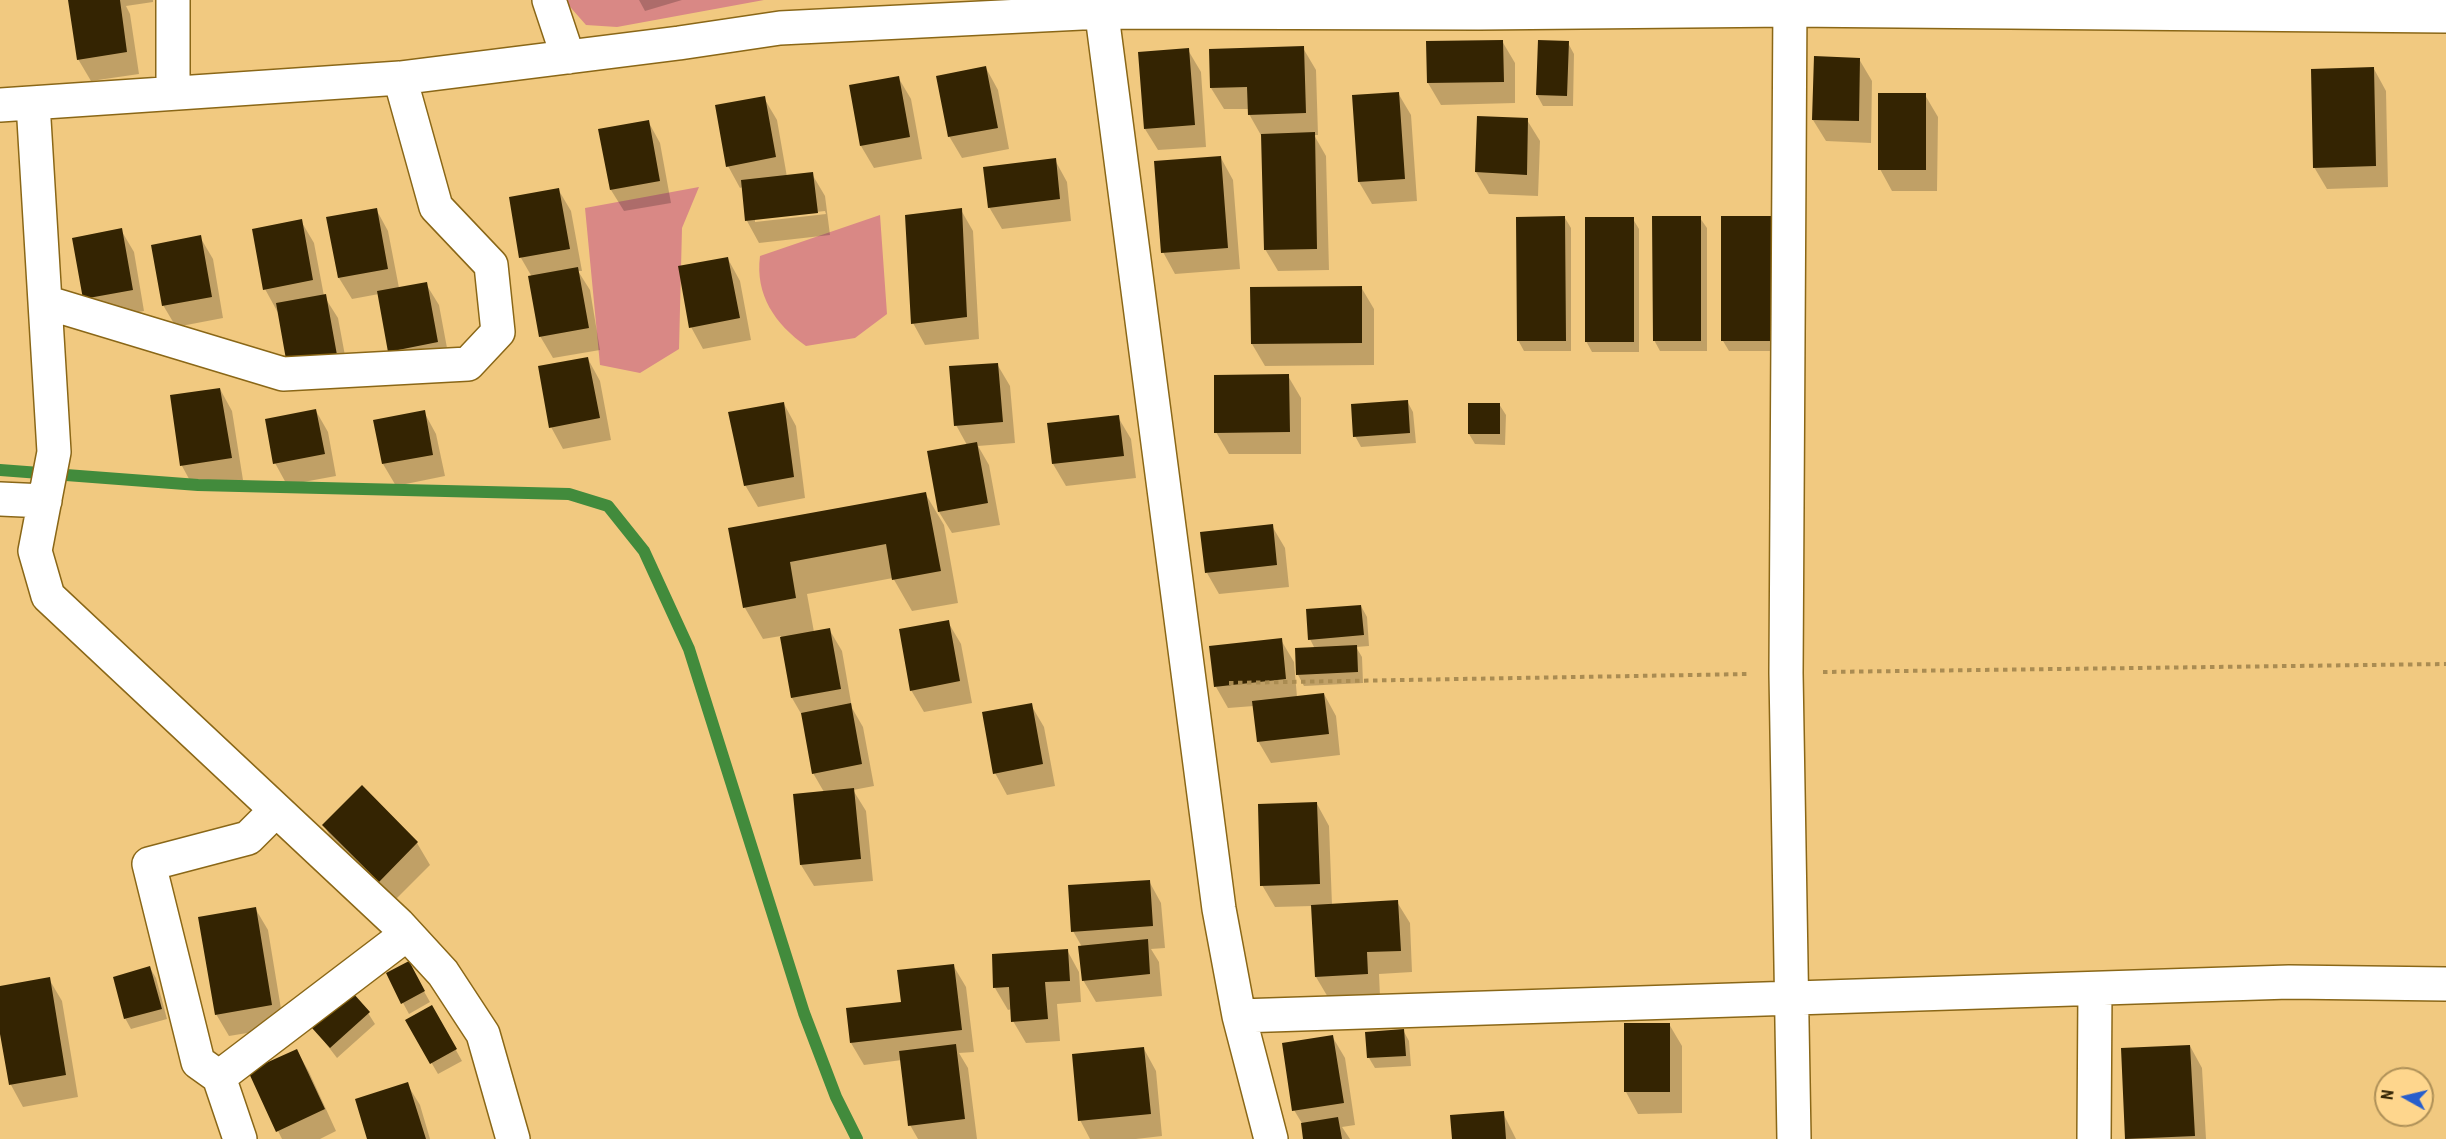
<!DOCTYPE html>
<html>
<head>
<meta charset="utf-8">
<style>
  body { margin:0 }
  #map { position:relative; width:2446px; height:1139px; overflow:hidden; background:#f1c980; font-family:"Roboto Condensed",sans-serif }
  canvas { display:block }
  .north { position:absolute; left:2374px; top:1067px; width:60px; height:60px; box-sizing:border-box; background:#fed68d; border:2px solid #ae9058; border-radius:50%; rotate:278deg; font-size:16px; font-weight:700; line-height:24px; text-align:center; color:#372808 }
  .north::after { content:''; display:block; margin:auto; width:21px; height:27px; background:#275ecc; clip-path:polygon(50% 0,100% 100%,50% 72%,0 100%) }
</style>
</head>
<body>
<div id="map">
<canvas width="2446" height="1139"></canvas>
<div class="north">N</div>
</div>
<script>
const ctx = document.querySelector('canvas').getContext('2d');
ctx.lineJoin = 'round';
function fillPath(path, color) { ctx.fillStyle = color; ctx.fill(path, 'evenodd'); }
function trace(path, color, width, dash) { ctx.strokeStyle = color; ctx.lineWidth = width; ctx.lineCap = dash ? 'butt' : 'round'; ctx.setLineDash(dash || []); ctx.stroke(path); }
fillPath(new Path2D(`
  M 564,0 L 764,0 L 617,27 L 586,25 Z
  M 699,187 L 682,228 L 679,349 L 640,373 L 600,365 L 585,208 Z
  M 880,215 L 887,314 L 855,338 L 806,346 C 775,324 755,295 760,256 Z`), '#d98885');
fillPath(new Path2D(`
  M 70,0 L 153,0 L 153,2 L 126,6 L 130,14 L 139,74 L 91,81 L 78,59 Z
  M 639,0 L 682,0 L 645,11 Z
  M 1502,41 L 1515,63 L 1515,103 L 1441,105 L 1428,83 Z
  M 1568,43 L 1574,54 L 1573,106 L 1543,106 L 1537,95 Z
  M 1303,48 L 1316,70 L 1318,135 L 1314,135 L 1326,156 L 1329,270 L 1278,271 L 1265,249 L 1262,137 L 1249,114 L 1249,109 L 1224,109 L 1211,88 Z
  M 1188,50 L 1201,72 L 1206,147 L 1158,150 L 1145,129 Z
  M 1859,59 L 1872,81 L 1871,143 L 1826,141 L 1813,120 Z
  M 986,68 L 998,90 L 1009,149 L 962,158 L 949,136 Z
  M 2374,69 L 2386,91 L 2388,187 L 2327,189 L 2314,167 Z
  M 898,77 L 911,99 L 922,159 L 874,168 L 861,146 L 850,86 Z
  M 1398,93 L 1411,115 L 1417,201 L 1372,204 L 1359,182 L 1353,96 Z
  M 1925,95 L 1938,117 L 1937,191 L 1892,191 L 1880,169 Z
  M 764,98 L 777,120 L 787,177 L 812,174 L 825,196 L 830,235 L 759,243 L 747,221 L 743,187 L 740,188 L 728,166 ZM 825,211 L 826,214 L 755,222 L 755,219 Z
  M 1478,118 L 1527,120 L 1540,141 L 1538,196 L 1489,194 L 1476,172 Z
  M 648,121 L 660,143 L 671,203 L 624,211 L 611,190 Z
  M 1221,158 L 1233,180 L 1240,269 L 1175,274 L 1163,252 Z
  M 1055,160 L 1067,182 L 1071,221 L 1002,229 L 989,207 Z
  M 558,189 L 571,211 L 582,271 L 578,271 L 590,290 L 600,350 L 553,358 L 540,336 L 532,277 L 521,258 Z
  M 376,209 L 388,231 L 399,288 L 426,284 L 439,305 L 450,364 L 402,373 L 390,351 L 379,294 L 352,299 L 339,278 Z
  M 961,210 L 973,231 L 979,339 L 925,345 L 913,323 Z
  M 1565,218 L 1571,228 L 1571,351 L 1524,351 L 1518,340 Z
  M 1700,218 L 1707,228 L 1707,351 L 1660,351 L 1654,340 Z
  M 1770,218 L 1776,229 L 1776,351 L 1729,351 L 1723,341 Z
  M 1633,219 L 1639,229 L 1639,352 L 1592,352 L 1586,341 Z
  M 301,221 L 314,243 L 324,296 L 338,318 L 349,377 L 277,311 L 265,289 Z
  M 121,230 L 134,252 L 144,311 L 97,320 L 84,298 Z
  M 200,237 L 213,259 L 223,318 L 176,327 L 163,305 Z
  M 728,259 L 740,281 L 751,340 L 703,349 L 691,327 Z
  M 1361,287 L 1374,309 L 1374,365 L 1265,366 L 1252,344 L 1251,289 Z
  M 588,359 L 600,381 L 611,440 L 563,449 L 551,427 Z
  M 997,364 L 1010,386 L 1015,443 L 978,446 L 989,465 L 1000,525 L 952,533 L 939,512 L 967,445 L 956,425 Z
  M 1288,376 L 1301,398 L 1301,454 L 1229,454 L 1216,432 Z
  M 220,389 L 232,411 L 243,480 L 194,488 L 182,466 L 171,397 Z
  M 1407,401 L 1413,412 L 1416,443 L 1361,447 L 1355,436 Z
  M 784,404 L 796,426 L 805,498 L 758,507 L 745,485 Z
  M 1499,404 L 1506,415 L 1505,445 L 1475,444 L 1469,434 Z
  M 316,411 L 328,432 L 336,476 L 287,485 L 275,463 Z
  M 424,412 L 436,434 L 445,476 L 396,486 L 383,464 Z
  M 1118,417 L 1131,439 L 1136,478 L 1066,486 L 1053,464 Z
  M 925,493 L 944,525 L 958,603 L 912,611 L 893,578 L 807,594 L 814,632 L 829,629 L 842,651 L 852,708 L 863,727 L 874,786 L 853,790 L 866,811 L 873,881 L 814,886 L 801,865 L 824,792 L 813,773 L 803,717 L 792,698 L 781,636 L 763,639 L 745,608 L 730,529 Z
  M 1272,526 L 1285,548 L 1289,587 L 1219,594 L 1207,573 Z
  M 1361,606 L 1367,617 L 1369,646 L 1356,647 L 1362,657 L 1363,683 L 1304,686 L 1298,675 L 1315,649 L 1310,639 Z
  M 948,622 L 961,644 L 972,703 L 924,712 L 911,690 Z
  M 1281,640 L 1294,662 L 1297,697 L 1324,694 L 1336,716 L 1340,755 L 1271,763 L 1258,741 L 1254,706 L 1228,708 L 1216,687 Z
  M 1031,705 L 1044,727 L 1055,786 L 1007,795 L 995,773 Z
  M 362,787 L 417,843 L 430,865 L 392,903 L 336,847 L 324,825 Z
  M 1317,804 L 1329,826 L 1332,905 L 1397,902 L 1410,923 L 1412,972 L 1379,974 L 1380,996 L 1329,999 L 1316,977 L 1312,906 L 1275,907 L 1262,885 Z
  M 1149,881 L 1161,903 L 1165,948 L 1151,949 L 1159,962 L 1162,996 L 1096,1002 L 1083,980 L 1082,947 L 1073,931 Z
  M 255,908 L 268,930 L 284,1027 L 229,1036 L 216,1014 Z
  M 1067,950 L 1079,972 L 1081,1002 L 1057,1004 L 1060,1041 L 1026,1043 L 1013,1021 L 1012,1009 L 1008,1010 L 995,988 Z
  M 408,963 L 430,1002 L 409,1014 L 403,1003 Z
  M 953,965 L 966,987 L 974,1052 L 959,1053 L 968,1068 L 977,1139 L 918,1139 L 910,1125 L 902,1060 L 864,1065 L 851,1043 Z
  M 150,968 L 156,978 L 167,1019 L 131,1029 L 125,1018 Z
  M 49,979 L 62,1001 L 78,1097 L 23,1107 L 11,1085 L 0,1025 L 0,987 Z
  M 432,1007 L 462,1061 L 438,1074 L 407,1021 Z
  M 368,1013 L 375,1024 L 337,1058 L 314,1028 Z
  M 1669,1024 L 1682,1046 L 1682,1113 L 1638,1114 L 1626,1092 L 1625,1025 Z
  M 1403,1030 L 1409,1041 L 1411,1066 L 1375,1068 L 1369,1058 Z
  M 1332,1036 L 1345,1058 L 1355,1125 L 1342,1127 L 1350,1139 L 1305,1139 L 1303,1125 L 1294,1110 Z
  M 2190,1046 L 2202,1068 L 2206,1139 L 2127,1139 L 2122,1050 Z
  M 1144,1049 L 1156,1071 L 1162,1136 L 1136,1139 L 1090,1139 L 1080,1120 Z
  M 297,1051 L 309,1072 L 336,1131 L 320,1139 L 282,1139 L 278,1131 Z
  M 407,1084 L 420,1105 L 430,1139 L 369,1139 Z
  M 1503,1113 L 1516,1139 L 1454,1139 Z`), '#0003');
trace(new Path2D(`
  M 0,470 L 198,485 L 569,494 L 608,506 L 644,551 L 689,649 L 804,1013 L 836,1097 L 857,1139`), '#428b3c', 12);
fillPath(new Path2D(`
  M 68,0 L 120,0 L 127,52 L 77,60 Z
  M 1503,40 L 1504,82 L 1427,83 L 1426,41 Z
  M 1538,40 L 1569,41 L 1567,96 L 1536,95 Z
  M 1304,46 L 1306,113 L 1248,115 L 1247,87 L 1210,88 L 1209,49 Z
  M 1189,48 L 1195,125 L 1144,129 L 1138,52 Z
  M 1814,56 L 1860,58 L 1859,121 L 1812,120 Z
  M 986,66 L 998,128 L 948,137 L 936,76 Z
  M 2374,67 L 2376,166 L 2313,168 L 2311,69 Z
  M 899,76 L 910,137 L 860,146 L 849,85 Z
  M 1399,92 L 1405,179 L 1358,182 L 1352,95 Z
  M 1878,93 L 1926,93 L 1926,170 L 1878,170 Z
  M 765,96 L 776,157 L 726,167 L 715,105 Z
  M 1477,116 L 1528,118 L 1527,175 L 1475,172 Z
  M 649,120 L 660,181 L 610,190 L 598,129 Z
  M 1315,132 L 1317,249 L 1264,250 L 1261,134 Z
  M 1221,156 L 1228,248 L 1161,253 L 1154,161 Z
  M 1056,158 L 1060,199 L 988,208 L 983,167 Z
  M 813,172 L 818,213 L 745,221 L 741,180 Z
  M 559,188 L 570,249 L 519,258 L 509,197 Z
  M 377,208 L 388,269 L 338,278 L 326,217 Z
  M 962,208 L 967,317 L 911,324 L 905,215 Z
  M 1565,216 L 1566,341 L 1517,341 L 1516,217 Z
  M 1652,216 L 1701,216 L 1701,341 L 1653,341 Z
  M 1721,216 L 1771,216 L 1771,341 L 1721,341 Z
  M 1585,217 L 1634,217 L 1634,342 L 1585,342 Z
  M 302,219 L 313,280 L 263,290 L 252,229 Z
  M 122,228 L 133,290 L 83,299 L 72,238 Z
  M 201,235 L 212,297 L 162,306 L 151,245 Z
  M 728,257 L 740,318 L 689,328 L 678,266 Z
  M 578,267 L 589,328 L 539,337 L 528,276 Z
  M 427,282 L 438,342 L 388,352 L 377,291 Z
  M 1362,286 L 1362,343 L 1251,344 L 1250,287 Z
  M 326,294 L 337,355 L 287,365 L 276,303 Z
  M 588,357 L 600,418 L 549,428 L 538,366 Z
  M 998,363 L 1003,422 L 954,426 L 949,366 Z
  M 1289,374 L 1290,432 L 1214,433 L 1214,375 Z
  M 220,388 L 232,458 L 180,466 L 170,395 Z
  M 1408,400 L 1410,433 L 1353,437 L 1351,404 Z
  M 784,402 L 794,477 L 744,486 L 728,412 Z
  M 1468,403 L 1500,403 L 1500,434 L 1468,434 Z
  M 316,409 L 325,454 L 273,464 L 265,419 Z
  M 425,410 L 433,455 L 382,464 L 373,420 Z
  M 1119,415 L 1124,456 L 1052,464 L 1047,423 Z
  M 977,442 L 988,503 L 938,512 L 927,451 Z
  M 926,492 L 941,571 L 892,580 L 886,544 L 790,562 L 796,598 L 743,608 L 728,528 Z
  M 1273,524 L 1277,565 L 1205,573 L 1200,532 Z
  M 1361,605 L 1364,635 L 1308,640 L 1306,609 Z
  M 949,620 L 960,681 L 910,691 L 899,629 Z
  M 830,628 L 841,689 L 791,698 L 780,637 Z
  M 1282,638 L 1286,679 L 1214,687 L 1209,646 Z
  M 1357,645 L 1358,672 L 1296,675 L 1295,648 Z
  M 1324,693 L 1329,734 L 1257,742 L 1252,701 Z
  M 851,703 L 862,764 L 812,774 L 801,713 Z
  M 1032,703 L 1043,764 L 993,774 L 982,712 Z
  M 362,785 L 418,842 L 379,882 L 322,825 Z
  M 854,788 L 861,859 L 800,865 L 793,794 Z
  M 1317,802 L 1320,884 L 1260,886 L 1258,804 Z
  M 1150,880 L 1153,926 L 1071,932 L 1068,885 Z
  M 1398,900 L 1401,951 L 1367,952 L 1368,974 L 1315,977 L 1311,905 Z
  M 256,907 L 272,1005 L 215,1015 L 198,917 Z
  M 1148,939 L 1150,974 L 1082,981 L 1078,946 Z
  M 1068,949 L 1070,981 L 1045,982 L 1048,1019 L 1011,1022 L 1009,987 L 993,988 L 992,954 Z
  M 409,961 L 425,991 L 401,1004 L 386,973 Z
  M 954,964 L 962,1030 L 850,1043 L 846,1008 L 901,1002 L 897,970 Z
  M 150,966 L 162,1009 L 124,1019 L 113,977 Z
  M 50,977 L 66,1075 L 9,1085 L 0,1034 L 0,986 Z
  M 353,993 L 370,1012 L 330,1048 L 312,1028 Z
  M 432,1005 L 457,1049 L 430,1064 L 405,1020 Z
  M 1624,1023 L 1670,1023 L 1670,1092 L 1624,1092 Z
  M 1404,1029 L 1406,1056 L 1367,1058 L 1365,1032 Z
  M 1333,1035 L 1344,1103 L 1292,1111 L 1282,1043 Z
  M 956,1044 L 965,1119 L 908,1126 L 899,1051 Z
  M 2190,1045 L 2195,1136 L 2125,1139 L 2121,1048 Z
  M 1144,1047 L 1151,1114 L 1078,1121 L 1072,1054 Z
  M 297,1049 L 325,1109 L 276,1132 L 248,1071 Z
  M 408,1082 L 426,1139 L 367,1139 L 355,1099 Z
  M 1504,1111 L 1506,1139 L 1452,1139 L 1450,1115 Z
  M 1338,1117 L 1342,1139 L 1303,1139 L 1301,1123 Z`), '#342402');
const minor = new Path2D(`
  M 173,0 L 173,93
  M 549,0 L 568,57
  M 1100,0 L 1219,909 L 1239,1016 L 1271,1139
  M 1790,0 L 1786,673 L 1794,1139
  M 33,103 L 54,452 L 35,551 L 48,596 L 398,924 L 443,973 L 483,1034 L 513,1139
  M 0,105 L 400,78 L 679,43 L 780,28 L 1102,12 L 1479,13 L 1790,10 L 2446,16
  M 45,302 L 283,374 L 468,364 L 498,332 L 491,265 L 436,207 L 400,78
  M 0,499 L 45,501
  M 1239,1016 L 2289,982 L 2446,984
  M 219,1077 L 407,934
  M 240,1139 L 219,1077 L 198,1062 L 149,864 L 248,838 L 276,810
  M 2094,1139 L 2095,989`);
trace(minor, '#8a6717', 36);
trace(new Path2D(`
  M 1823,672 L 2446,664
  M 1229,683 L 1749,674`), '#aa8c52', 4, [4.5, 4.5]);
trace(minor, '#fff', 33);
</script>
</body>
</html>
